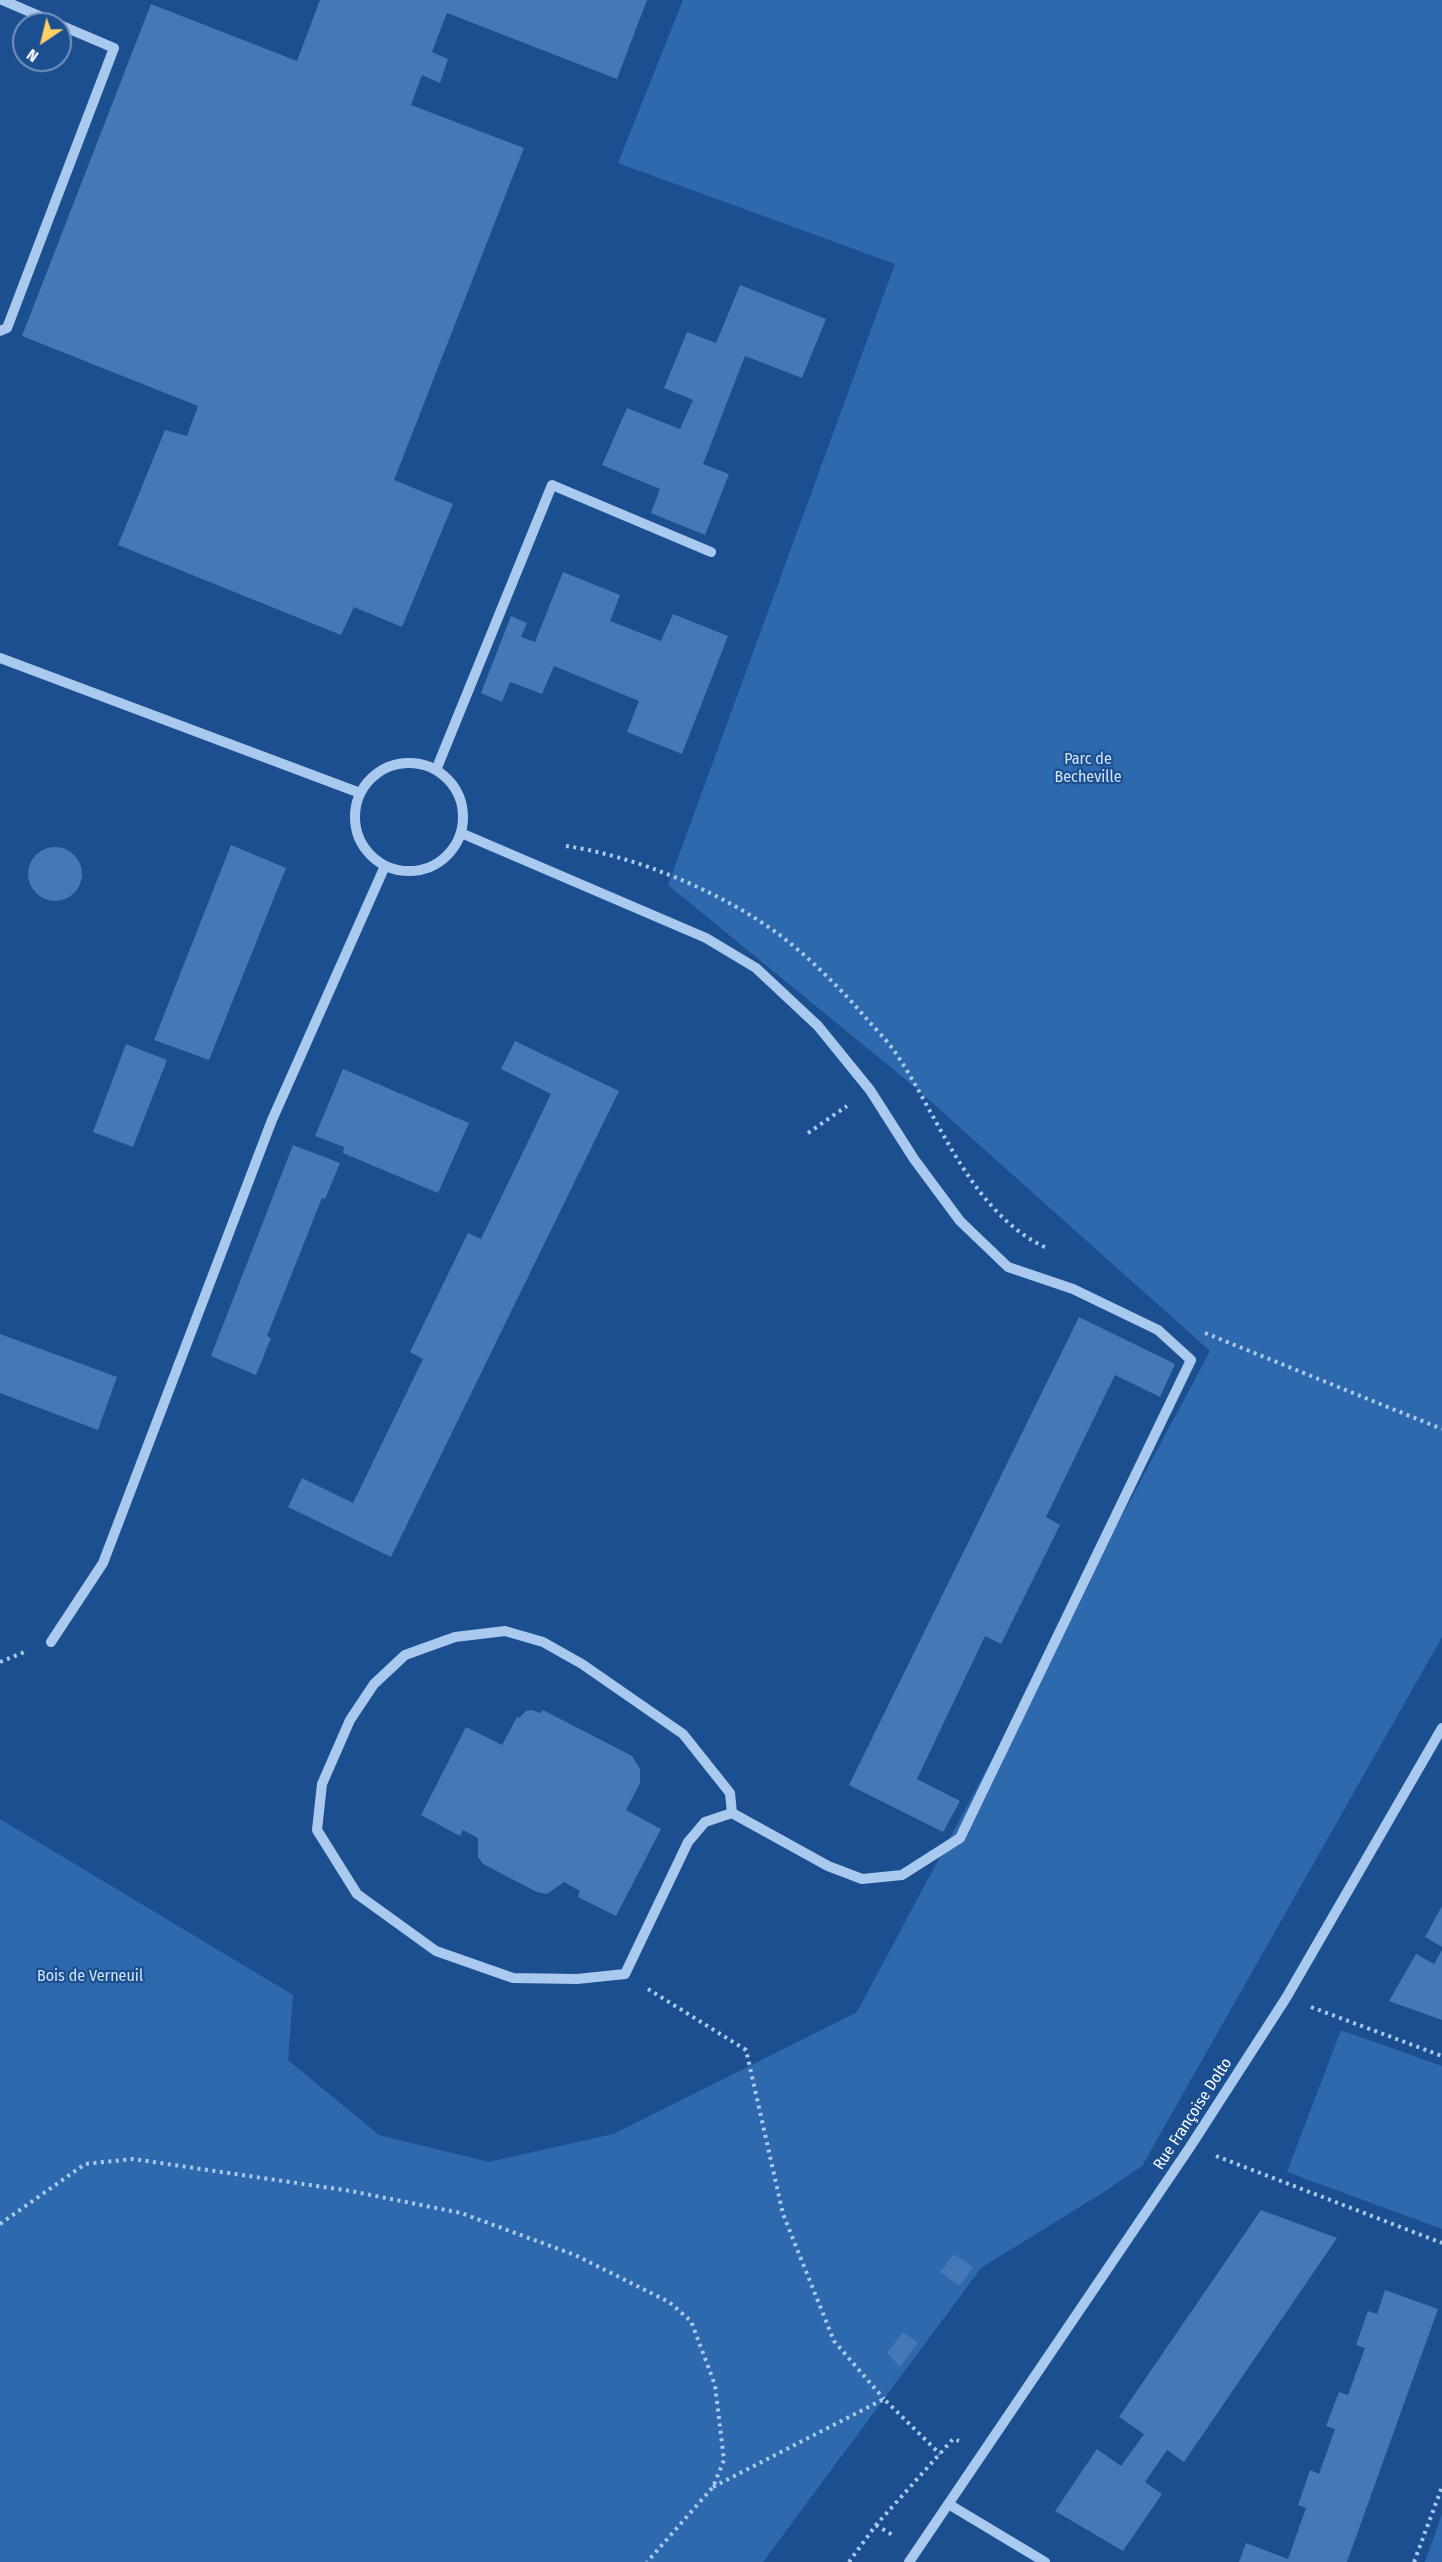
<!DOCTYPE html>
<html>
<head>
<meta charset="utf-8">
<style>
  body { margin:0 }
  #map { position:relative; width:1442px; height:2562px; overflow:hidden; background:#1b4f8f; font-family:"Fira Sans Condensed",sans-serif }
  canvas { display:block }
  .north { position:absolute; left:12px; top:12px; width:60px; height:60px; box-sizing:border-box; background:#1b4f8f; border:2px solid #7695bc; border-radius:50%; rotate:215deg; font-size:16px; font-weight:700; line-height:24px; text-align:center; color:#fff }
  .north::after { content:''; display:block; margin:auto; width:21px; height:27px; background:#ffd166; clip-path:polygon(50% 0,100% 100%,50% 72%,0 100%) }
</style>
</head>
<body>
<div id="map">
<canvas width="1442" height="2562"></canvas>
<div class="north">N</div>
</div>
<script>
const ctx = document.querySelector('canvas').getContext('2d');
ctx.lineJoin = 'round';
function fillPath(path, color) { ctx.fillStyle = color; ctx.fill(path, 'evenodd'); }
function trace(path, color, width, dash) { ctx.strokeStyle = color; ctx.lineWidth = width; ctx.lineCap = dash ? 'butt' : 'round'; ctx.setLineDash(dash || []); ctx.stroke(path); }
function write(font, color, halo, rows, align = 'center') {
  ctx.font = font + ' "Fira Sans Condensed",sans-serif'; ctx.lineWidth = 4.5; ctx.setLineDash([]); ctx.textBaseline = 'middle'; ctx.strokeStyle = halo; ctx.fillStyle = color; for (const [text, x, y, turn = 0] of rows) {
    ctx.save(); ctx.translate(x, y); ctx.rotate((+turn || 0) * Math.PI / 180); ctx.textAlign = isNaN(turn) ? turn : align; if (halo) ctx.strokeText(text, 0, 0); ctx.fillText(text, 0, 0); ctx.restore();
  }
}
fillPath(new Path2D(`
  M 683,0 L 1442,0 L 1442,1637 L 1142,2166 L 1107,2190 L 981,2268 L 763,2562 L 0,2562 L 0,1819 L 293,1995 L 288,2060 L 379,2135 L 489,2162 L 613,2134 L 857,2012 L 1210,1351 L 911,1084 L 668,885 L 895,264 L 618,163 Z
  M 1341,2030 L 1442,2066 L 1442,2229 L 1287,2172 Z
  M 1442,2514 L 1442,2562 L 1425,2562 Z`), '#2e69ad');
fillPath(new Path2D(`
  M 320,0 L 647,0 L 617,79 L 447,13 L 432,52 L 448,59 L 440,83 L 422,75 L 411,105 L 524,148 L 394,480 L 453,504 L 402,627 L 354,607 L 341,635 L 118,545 L 165,430 L 187,436 L 198,406 L 22,336 L 151,4 L 297,61 Z
  M 740,285 L 826,319 L 802,378 L 745,356 L 703,464 L 729,474 L 705,535 L 651,513 L 660,489 L 602,465 L 627,408 L 680,429 L 693,400 L 664,388 L 687,332 L 716,343 Z
  M 563,572 L 620,595 L 610,621 L 661,641 L 673,614 L 728,636 L 682,754 L 627,732 L 639,701 L 554,666 L 542,694 L 510,682 L 502,702 L 481,693 L 511,616 L 527,623 L 521,637 L 535,642 Z
  M 231,845 L 286,868 L 209,1060 L 154,1040 Z
  M28 874a27 27 0 1 1 54 0a27 27 0 1 1-54 0Z
  M 515,1041 L 619,1091 L 391,1557 L 288,1507 L 302,1478 L 353,1503 L 423,1359 L 410,1352 L 468,1233 L 481,1239 L 551,1094 L 501,1069 Z
  M 126,1044 L 167,1060 L 133,1147 L 93,1132 Z
  M 343,1069 L 469,1123 L 438,1193 L 343,1153 L 344,1147 L 315,1136 Z
  M 293,1145 L 340,1163 L 325,1199 L 322,1198 L 267,1336 L 271,1338 L 256,1375 L 211,1356 Z
  M 1079,1317 L 1175,1364 L 1160,1397 L 1115,1375 L 1046,1517 L 1060,1525 L 1001,1644 L 985,1636 L 917,1779 L 960,1801 L 943,1832 L 849,1785 Z
  M 0,1334 L 117,1377 L 98,1430 L 0,1393 Z
  M 532,1710 L 540,1713 L 543,1710 L 632,1756 L 640,1769 L 640,1783 L 626,1810 L 661,1829 L 616,1916 L 578,1897 L 580,1891 L 564,1882 L 547,1894 L 537,1892 L 483,1864 L 478,1857 L 478,1838 L 463,1830 L 460,1836 L 421,1815 L 466,1727 L 502,1745 L 517,1717 L 519,1718 L 526,1711 Z
  M 1442,1906 L 1442,1947 L 1425,1937 Z
  M 1442,1950 L 1442,2020 L 1389,2001 L 1416,1954 L 1434,1964 Z
  M 1261,2210 L 1337,2238 L 1184,2462 L 1167,2450 L 1145,2482 L 1162,2494 L 1123,2551 L 1055,2511 L 1097,2449 L 1121,2466 L 1144,2434 L 1119,2417 Z
  M 954,2254 L 973,2267 L 960,2286 L 940,2272 Z
  M 1385,2290 L 1438,2309 L 1347,2562 L 1239,2562 L 1246,2543 L 1288,2559 L 1306,2508 L 1298,2505 L 1310,2470 L 1319,2474 L 1335,2429 L 1326,2426 L 1339,2392 L 1348,2395 L 1365,2348 L 1356,2345 L 1368,2311 L 1377,2314 Z
  M 903,2332 L 918,2343 L 900,2367 L 887,2353 Z`), '#4478b7');
trace(new Path2D(`
  M 566,846 C 636,856 724,893 781,936 C 812,960 841,989 866,1018 C 875,1029 887,1040 895,1052 C 940,1118 971,1215 1049,1249
  M 808,1133 L 847,1106
  M 1205,1333 L 1442,1429
  M 0,1662 L 27,1651
  M 648,1989 L 746,2050 L 783,2214 L 834,2341 L 884,2399
  M 1311,2007 L 1442,2056
  M 1216,2156 L 1442,2243
  M 0,2224 L 85,2164 L 133,2159 L 351,2191 L 461,2213 L 575,2255 L 669,2302 L 691,2321 L 715,2385 L 724,2460 L 713,2487 L 647,2562
  M 713,2487 L 884,2399 L 940,2454
  M 876,2525 L 894,2536
  M 849,2562 L 876,2525 L 953,2439 L 959,2441
  M 1414,2562 L 1442,2487`), '#a9c9ee', 4, [3, 4.5]);
trace(new Path2D(`
  M 2,0 L 58,24
  M 0,331 L 7,328 L 114,48 L 60,25
  M 0,658 L 360,793
  M355 817a54 54 0 1 1 108 0a54 54 0 1 1-108 0Z
  M 436,770 L 552,485 L 711,552
  M 461,833 L 706,938 L 756,968 L 818,1026 L 870,1090 L 914,1159 L 960,1221 L 1008,1267 L 1073,1289 L 1158,1330 L 1191,1360 L 960,1838 L 902,1875 L 862,1879 L 828,1866 L 732,1813 L 705,1822 L 688,1842 L 625,1974 L 577,1979 L 513,1978 L 436,1951 L 357,1894 L 317,1830 L 322,1784 L 350,1720 L 374,1684 L 405,1655 L 455,1637 L 505,1631 L 543,1642 L 582,1664 L 683,1734 L 730,1793 L 732,1813
  M 51,1642 L 103,1563 L 272,1120 L 385,866
  M 950,2505 L 1045,2562
  M 909,2562 L 1190,2147 L 1286,1998 L 1442,1728`), '#a9c9ee', 10);
write('16px', '#cfe3fa', '#1b4f8f', [
  ["Parc de",1088,760],
  ["Becheville",1088,778],
  ["Bois de Verneuil",90,1977]
]);
write('16px', '#fff', '#1b4f8f', [
  ["Rue Françoise Dolto",1193,2114,-57]
]);
</script>
</body>
</html>
